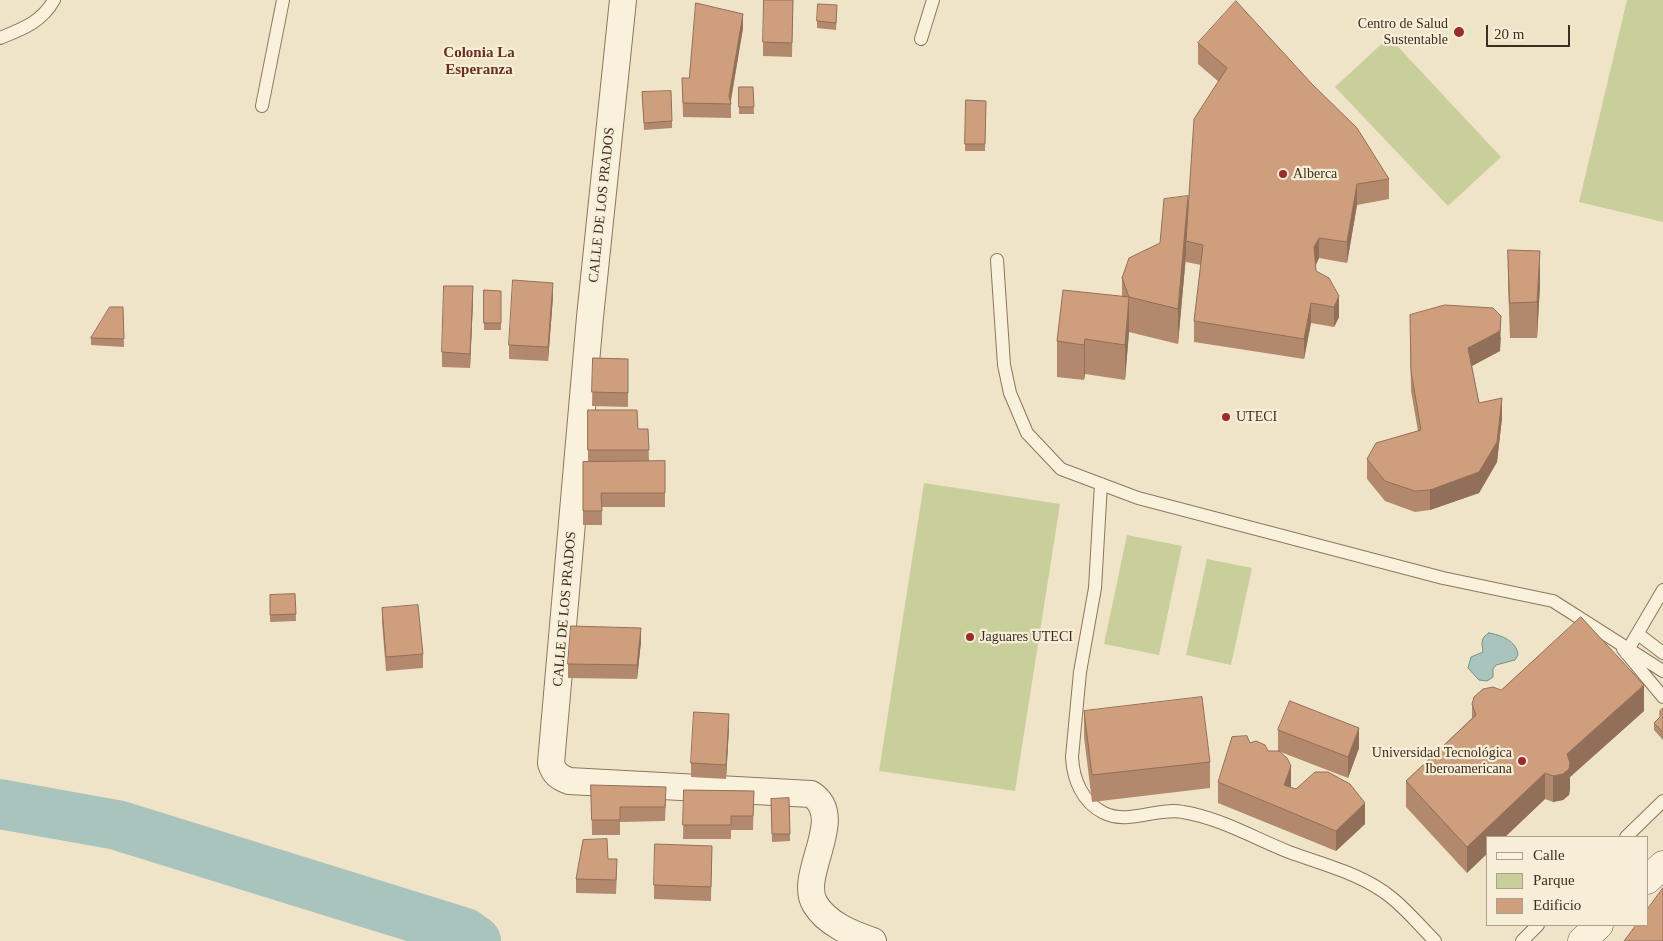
<!DOCTYPE html>
<html>
<head>
<meta charset="utf-8">
<style>
  body { margin:0 }
  #map { position:relative; width:1663px; height:941px; overflow:hidden; background:#f0e4c8; font-family:"Times New Roman",serif }
  canvas { display:block }
  .legend { position:absolute; left:1486px; top:836px; width:162px; height:90px; box-sizing:border-box; background:#f7eed8; border:1px solid #ada18e; margin:0; padding:6px 9px; list-style:none; font-size:15px; color:#3d2e20 }
  .legend li { display:flex; align-items:center; gap:10px; height:25px }
  .legend b { width:25px; border:1px solid #ada18e }
  .scale { position:absolute; left:1486px; top:25px; width:84px; height:22px; box-sizing:border-box; border:2px solid #3d2e20; border-top:0; padding-left:6px; font-size:15px; line-height:18px; white-space:nowrap; color:#3d2e20; -webkit-text-stroke:4px #f7eed8; paint-order:stroke }
</style>
</head>
<body>
<div id="map">
<canvas width="1663" height="941"></canvas>
<ul class="legend">
<li><b style="height:6px;background:#faf1dc"></b>Calle</li>
<li><b style="height:14px;background:#c9cf9b"></b>Parque</li>
<li><b style="height:14px;background:#cf9f7d"></b>Edificio</li>
</ul>
<div class="scale">20 m</div>
</div>
<script>
const ctx = document.querySelector('canvas').getContext('2d');
ctx.lineJoin = 'round';
function fillPath(path, color) { ctx.fillStyle = color; ctx.fill(path, 'evenodd'); }
function trace(path, color, width, dash) { ctx.strokeStyle = color; ctx.lineWidth = width; ctx.lineCap = dash ? 'butt' : 'round'; ctx.setLineDash(dash || []); ctx.stroke(path); }
function write(font, color, halo, rows, align = 'center') {
  ctx.font = font + ' "Times New Roman",serif'; ctx.lineWidth = 4.5; ctx.setLineDash([]); ctx.textBaseline = 'middle'; ctx.strokeStyle = halo; ctx.fillStyle = color; for (const [text, x, y, turn = 0] of rows) {
    ctx.save(); ctx.translate(x, y); ctx.rotate((+turn || 0) * Math.PI / 180); ctx.textAlign = isNaN(turn) ? turn : align; if (halo) ctx.strokeText(text, 0, 0); ctx.fillText(text, 0, 0); ctx.restore();
  }
}
fillPath(new Path2D(`
  M 1627,0 L 1663,0 L 1663,222 L 1579,202 Z
  M 1389,37 L 1501,157 L 1448,206 L 1335,87 Z
  M 924,483 L 1060,504 L 1015,791 L 879,771 Z
  M 1127,535 L 1182,546 L 1159,655 L 1104,644 Z
  M 1207,559 L 1252,568 L 1231,665 L 1186,655 Z`), '#c9cf9b');
const water = new Path2D(`
  M 1489,633 C 1501,635 1517,641 1518,655 L 1515,660 L 1496,665 L 1493,669 L 1493,677 L 1487,681 L 1479,680 L 1468,668 L 1471,657 L 1483,652 C 1482,643 1480,638 1489,633 Z`);
fillPath(water, '#a9c4bc');
trace(water, '#6f938a', 1);
trace(new Path2D(`
  M 0,804 L 117,825 L 465,933 L 476,941`), '#a9c4bc', 50);
const lane = new Path2D(`
  M 0,38 C 22,29 42,22 54,0
  M 921,39 L 933,0
  M 262,106 L 283,0
  M 997,260 L 1004,365 L 1010,393 L 1027,433 L 1061,469 L 1138,498 L 1443,578 L 1553,601 L 1663,671
  M 1101,484 L 1095,588 L 1080,672 L 1072,757 C 1073,779 1082,802 1104,813 C 1129,825 1157,807 1183,812 C 1220,818 1254,838 1289,852 C 1324,865 1363,874 1392,898 C 1408,911 1421,927 1435,941
  M 1638,634 L 1663,653
  M 1623,649 L 1663,697
  M 1626,653 L 1663,590
  M 1626,837 L 1663,801
  M 1522,941 L 1538,925`);
const street = new Path2D(`
  M 623,0 L 590,317 L 551,763 C 554,774 559,777 569,781 L 811,794 C 848,817 797,875 815,904 C 827,924 852,934 873,941`);
const secondary = new Path2D(`
  M 1647,880 L 1663,865
  M 1582,941 L 1599,925`);
trace(lane, '#8d765c', 14);
trace(street, '#8d765c', 28);
trace(secondary, '#6f573f', 29);
trace(lane, '#faf1dc', 12);
trace(street, '#faf1dc', 26);
trace(secondary, '#faf1dc', 28);
fillPath(new Path2D(`
  M 793,0 L 792,57 L 763,56 L 763,42 Z
  M 837,12 L 836,30 L 817,28 L 817,21 Z
  M 743,28 L 731,101 L 731,118 L 683,117 L 682,78 L 689,78 Z
  M 1198,43 L 1389,179 L 1389,199 L 1357,205 L 1347,263 L 1319,258 L 1316,265 L 1316,271 L 1329,278 L 1339,317 L 1334,327 L 1311,323 L 1304,359 L 1194,342 L 1194,321 L 1201,265 L 1186,262 L 1186,255 L 1178,344 L 1129,332 L 1125,380 L 1085,374 L 1084,380 L 1057,377 L 1057,341 L 1122,296 L 1122,278 L 1160,243 L 1188,209 L 1219,82 L 1198,64 Z
  M 739,87 L 753,87 L 754,114 L 739,114 Z
  M 642,92 L 672,121 L 672,128 L 644,130 Z
  M 966,100 L 986,101 L 985,151 L 965,151 Z
  M 1508,250 L 1540,286 L 1537,338 L 1510,338 L 1508,285 Z
  M 484,290 L 501,291 L 501,330 L 484,330 Z
  M 553,297 L 548,361 L 509,359 L 509,345 Z
  M 473,301 L 470,368 L 442,367 L 442,352 Z
  M 123,307 L 124,347 L 91,345 L 91,338 Z
  M 1410,336 L 1501,337 L 1500,351 L 1472,366 L 1479,403 L 1502,418 L 1497,462 L 1479,493 L 1430,510 L 1415,512 L 1385,501 L 1367,479 L 1367,459 L 1418,431 L 1411,391 Z
  M 593,358 L 628,359 L 628,407 L 592,406 Z
  M 588,410 L 638,429 L 648,429 L 649,461 L 665,461 L 665,507 L 602,507 L 602,525 L 583,525 L 583,462 L 588,462 Z
  M 295,594 L 296,621 L 270,622 L 270,595 Z
  M 382,608 L 423,654 L 423,668 L 386,671 L 382,622 Z
  M 641,642 L 637,679 L 568,678 L 568,664 Z
  M 1472,704 L 1644,711 L 1570,777 L 1570,789 L 1569,795 L 1563,800 L 1553,802 L 1545,799 L 1505,837 L 1487,837 L 1467,873 L 1406,807 L 1406,781 L 1472,718 Z
  M 1663,708 L 1663,740 L 1654,730 L 1654,723 L 1660,717 Z
  M 1084,711 L 1210,762 L 1210,788 L 1092,802 L 1084,737 Z
  M 729,728 L 726,779 L 691,777 L 691,763 Z
  M 1278,730 L 1359,748 L 1348,778 L 1278,751 Z
  M 1250,743 L 1268,751 L 1291,786 L 1290,787 L 1296,789 L 1365,824 L 1336,851 L 1218,803 L 1218,782 Z
  M 591,785 L 666,801 L 665,821 L 620,822 L 620,835 L 592,835 Z
  M 684,790 L 754,791 L 753,830 L 731,830 L 731,839 L 683,839 Z
  M 789,798 L 790,841 L 772,842 L 771,799 Z
  M 712,846 L 711,901 L 654,899 L 654,885 Z
  M 608,859 L 617,873 L 616,894 L 576,893 L 576,879 Z`), '#b2896c');
fillPath(new Path2D(`
  M 743,14 L 743,28 L 730,104 L 729,96 Z
  M 1357,184 L 1357,205 L 1347,263 L 1347,242 Z
  M 1188,196 L 1188,231 L 1186,241 L 1186,255 L 1178,344 L 1178,309 Z
  M 1319,238 L 1319,258 L 1314,268 L 1314,247 Z
  M 1540,251 L 1540,286 L 1537,338 L 1537,302 Z
  M 553,283 L 553,297 L 548,361 L 548,347 Z
  M 473,286 L 473,301 L 470,368 L 470,354 Z
  M 1339,296 L 1339,317 L 1334,327 L 1334,307 Z
  M 1129,297 L 1129,332 L 1125,380 L 1125,345 Z
  M 1311,303 L 1311,323 L 1304,359 L 1304,339 Z
  M 1501,316 L 1500,351 L 1468,368 L 1468,348 Z
  M 1085,339 L 1085,374 L 1084,380 L 1084,345 Z
  M 1502,398 L 1502,418 L 1497,462 L 1479,493 L 1430,510 L 1430,490 Z
  M 641,628 L 641,642 L 637,679 L 637,665 Z
  M 1644,685 L 1644,711 L 1570,777 L 1570,789 L 1569,795 L 1563,800 L 1553,802 L 1553,776 L 1567,754 Z
  M 729,714 L 729,728 L 726,779 L 726,765 Z
  M 1359,728 L 1359,748 L 1348,778 L 1348,757 Z
  M 1291,766 L 1291,786 L 1284,806 L 1284,785 Z
  M 1545,773 L 1545,799 L 1505,837 L 1487,837 L 1487,854 L 1467,873 L 1467,847 Z
  M 1365,803 L 1365,824 L 1336,851 L 1336,831 Z`), '#916f58');
const building = new Path2D(`
  M 764,0 L 793,0 L 792,43 L 763,42 Z
  M 1236,1 L 1312,84 L 1357,128 L 1389,179 L 1357,184 L 1347,242 L 1319,238 L 1314,247 L 1316,271 L 1329,278 L 1339,296 L 1334,307 L 1311,303 L 1304,339 L 1194,321 L 1203,245 L 1186,241 L 1194,119 L 1227,68 L 1198,43 Z
  M 696,3 L 743,14 L 729,96 L 731,104 L 683,103 L 682,78 L 689,78 Z
  M 818,4 L 837,5 L 836,23 L 817,21 Z
  M 739,87 L 753,87 L 754,107 L 739,107 Z
  M 671,91 L 672,121 L 644,123 L 642,92 Z
  M 966,100 L 986,101 L 985,144 L 965,144 Z
  M 1188,196 L 1178,309 L 1129,297 L 1125,345 L 1085,339 L 1084,345 L 1057,341 L 1063,290 L 1129,297 L 1122,278 L 1129,258 L 1160,243 L 1164,199 Z
  M 1508,250 L 1540,251 L 1537,302 L 1510,303 Z
  M 513,280 L 553,283 L 548,347 L 509,345 Z
  M 444,286 L 473,286 L 470,354 L 442,352 Z
  M 484,290 L 501,291 L 501,323 L 484,323 Z
  M 1445,305 L 1493,308 L 1501,316 L 1500,331 L 1468,348 L 1479,403 L 1502,398 L 1497,442 L 1479,472 L 1430,490 L 1415,491 L 1385,481 L 1367,459 L 1376,443 L 1421,430 L 1411,371 L 1410,315 Z
  M 110,307 L 123,307 L 124,339 L 91,338 Z
  M 593,358 L 628,359 L 628,393 L 592,392 Z
  M 588,410 L 637,410 L 638,429 L 648,429 L 649,450 L 588,450 Z
  M 665,461 L 665,493 L 601,493 L 602,511 L 583,511 L 583,462 Z
  M 295,594 L 296,614 L 270,615 L 270,595 Z
  M 418,605 L 423,654 L 386,657 L 382,608 Z
  M 1581,617 L 1644,685 L 1567,754 L 1570,763 L 1569,769 L 1563,774 L 1553,776 L 1545,773 L 1467,847 L 1406,781 L 1476,715 L 1472,704 L 1474,697 L 1483,689 L 1493,687 L 1501,690 Z
  M 571,626 L 641,628 L 637,665 L 568,664 Z
  M 1202,697 L 1210,762 L 1092,775 L 1084,711 Z
  M 1290,701 L 1359,728 L 1348,757 L 1278,730 Z
  M 1663,708 L 1663,732 L 1654,723 L 1660,717 L 1660,711 Z
  M 694,712 L 729,714 L 726,765 L 691,763 Z
  M 1247,736 L 1250,743 L 1256,741 L 1265,745 L 1268,751 L 1279,751 L 1287,758 L 1291,766 L 1284,785 L 1296,789 L 1315,772 L 1328,772 L 1350,784 L 1365,803 L 1336,831 L 1218,782 L 1232,737 Z
  M 591,785 L 666,787 L 665,807 L 620,807 L 620,820 L 592,820 Z
  M 684,790 L 754,791 L 753,816 L 731,816 L 731,825 L 683,825 Z
  M 789,798 L 790,834 L 772,834 L 771,799 Z
  M 607,839 L 608,859 L 617,859 L 616,880 L 576,879 L 583,840 Z
  M 655,844 L 712,846 L 711,887 L 654,885 Z
  M 1663,888 L 1663,941 L 1624,941 L 1636,925 L 1647,925 L 1647,910 Z`);
fillPath(building, '#cf9f7d');
trace(building, '#916f58', 1);
for (const [x, y, r, color] of [
  [1459,32,6,"#9e2a2b"],
  [1283,174,5,"#9e2a2b"],
  [1226,417,5,"#9e2a2b"],
  [970,637,5,"#9e2a2b"],
  [1522,761,5,"#9e2a2b"]
]) { const dot = new Path2D(); dot.arc(x, y, r, 0, 2 * Math.PI); ctx.fillStyle = color; ctx.fill(dot); trace(dot, '#f7eed8', 2); }
write('14px', '#3d2e20', '#f7eed8', [
  ["Centro de Salud",1448,24,"right"],
  ["Sustentable",1448,40,"right"],
  ["Alberca",1293,174],
  ["UTECI",1236,417],
  ["Jaguares UTECI",980,637],
  ["Universidad Tecnológica",1512,753,"right"],
  ["Iberoamericana",1512,769,"right"]
], 'left');
write('14px', '#3d2e20', '#f7eed8', [
  ["CALLE DE LOS PRADOS",602,205,-84],
  ["CALLE DE LOS PRADOS",565,609,-85]
]);
write('bold 15px', '#6b2e1e', '#f7eed8', [
  ["Colonia La",479,53],
  ["Esperanza",479,70]
]);
</script>
</body>
</html>
